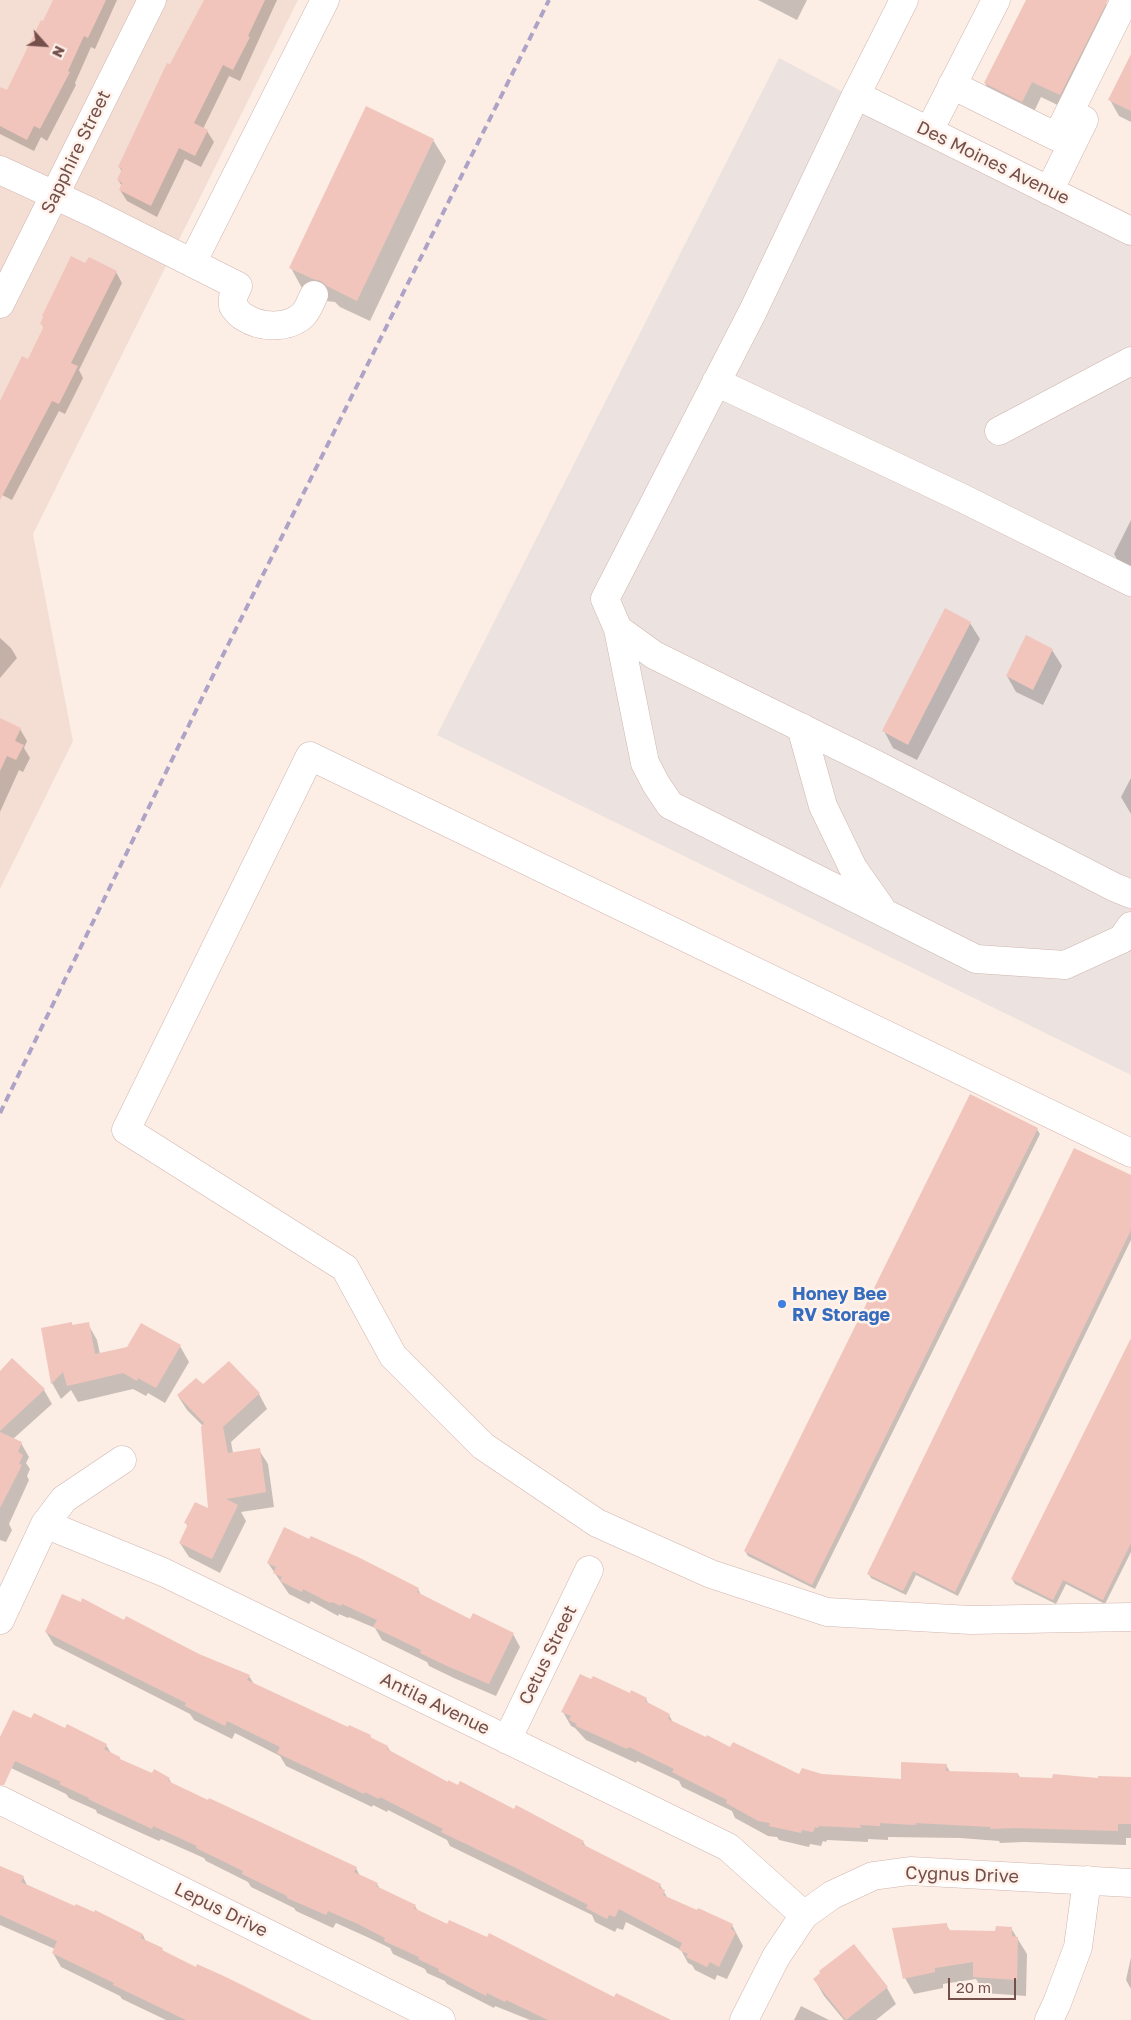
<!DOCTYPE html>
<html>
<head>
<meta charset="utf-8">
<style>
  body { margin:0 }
  #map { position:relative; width:1131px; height:2020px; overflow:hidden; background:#fceee5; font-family:"Golos Text",sans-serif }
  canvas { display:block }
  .north { position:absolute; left:20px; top:20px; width:50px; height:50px; -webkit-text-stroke:4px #fff2eb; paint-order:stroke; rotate:116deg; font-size:14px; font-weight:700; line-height:20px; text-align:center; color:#754f4a }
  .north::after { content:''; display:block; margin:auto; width:18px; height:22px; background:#754f4a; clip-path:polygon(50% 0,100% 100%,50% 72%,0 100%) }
  .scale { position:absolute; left:948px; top:1978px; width:68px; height:22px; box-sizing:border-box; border:2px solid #754f4a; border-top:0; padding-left:6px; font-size:15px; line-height:18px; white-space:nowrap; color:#754f4a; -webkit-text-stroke:4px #fff2eb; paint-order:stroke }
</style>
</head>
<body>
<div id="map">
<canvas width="1131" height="2020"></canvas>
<div class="north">N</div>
<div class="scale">20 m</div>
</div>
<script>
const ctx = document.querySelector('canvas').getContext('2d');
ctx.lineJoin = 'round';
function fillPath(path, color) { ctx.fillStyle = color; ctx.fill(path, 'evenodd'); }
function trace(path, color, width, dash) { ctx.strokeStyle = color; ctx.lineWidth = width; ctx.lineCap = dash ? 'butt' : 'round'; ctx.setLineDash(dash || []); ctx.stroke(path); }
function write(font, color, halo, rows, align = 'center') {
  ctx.font = font + ' "Golos Text",sans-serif'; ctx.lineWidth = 5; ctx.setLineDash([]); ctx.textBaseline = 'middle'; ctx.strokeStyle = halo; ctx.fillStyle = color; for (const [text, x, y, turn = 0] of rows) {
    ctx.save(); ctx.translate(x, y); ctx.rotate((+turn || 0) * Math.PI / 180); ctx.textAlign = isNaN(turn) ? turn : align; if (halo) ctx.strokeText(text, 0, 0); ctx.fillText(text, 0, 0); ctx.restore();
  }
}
fillPath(new Path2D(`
  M 0,0 L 298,0 L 33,534 L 73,741 L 0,889 Z`), '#f4ded3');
fillPath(new Path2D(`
  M 779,58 L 1131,245 L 1131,1075 L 437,735 Z`), '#ece2df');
fillPath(new Path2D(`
  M 55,0 L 117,0 L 95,49 L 91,47 L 75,83 L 76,85 L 47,141 L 41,137 L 34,151 L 0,134 L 0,88 L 7,91 Z
  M 205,0 L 277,0 L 240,81 L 229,76 L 203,129 L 207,131 L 214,142 L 201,167 L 185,159 L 157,217 L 127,201 L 120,190 L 122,186 L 118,180 L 122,172 L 119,166 L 168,65 L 170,66 Z
  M 758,0 L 807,0 L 797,20 Z
  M 1027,0 L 1099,0 L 1106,3 L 1115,19 L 1070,111 L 1041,97 L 1031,118 L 994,99 L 985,83 Z
  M 1131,56 L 1131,122 L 1119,116 L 1110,100 Z
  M 433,140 L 446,161 L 370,321 L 340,307 L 335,302 L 326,301 L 303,290 L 291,268 Z
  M 86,265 L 116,272 L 122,283 L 79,370 L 83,378 L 65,414 L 59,411 L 12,500 L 0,494 L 0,402 L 28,360 L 44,328 L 42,324 Z
  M 1131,520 L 1131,578 L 1126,575 L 1114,554 Z
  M 970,623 L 980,639 L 917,760 L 893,748 L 884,731 Z
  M 0,638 L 11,648 L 17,658 L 0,678 Z
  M 1052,650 L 1062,666 L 1043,705 L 1016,692 L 1007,676 Z
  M 0,720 L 20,729 L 27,741 L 24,748 L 30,758 L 23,772 L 19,770 L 0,812 Z
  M 1131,778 L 1131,814 L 1121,797 Z
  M 1037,1129 L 1040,1134 L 815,1589 L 748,1556 L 745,1551 Z
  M 1131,1177 L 1131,1240 L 958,1596 L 916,1575 L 906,1595 L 871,1578 L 868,1573 Z
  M 72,1324 L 73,1326 L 88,1324 L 97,1340 L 100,1354 L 180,1346 L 189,1362 L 165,1403 L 148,1393 L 146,1396 L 133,1389 L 78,1402 L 71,1390 L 61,1399 L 52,1383 L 43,1329 Z
  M 1131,1340 L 1131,1552 L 1105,1604 L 1066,1584 L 1056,1604 L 1015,1584 L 1012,1579 Z
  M 12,1360 L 44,1390 L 52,1404 L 13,1439 L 21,1443 L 29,1457 L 26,1463 L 30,1469 L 27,1476 L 29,1480 L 9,1524 L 12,1530 L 6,1542 L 0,1540 L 0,1372 Z
  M 229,1363 L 259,1394 L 267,1409 L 231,1442 L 233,1453 L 259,1450 L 268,1464 L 274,1507 L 241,1512 L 246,1521 L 220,1573 L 189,1557 L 180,1543 L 188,1527 L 186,1523 L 209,1510 L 203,1426 L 187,1410 L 178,1396 L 203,1386 Z
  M 268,1563 L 418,1589 L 422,1597 L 471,1621 L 513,1634 L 520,1647 L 496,1696 L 456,1679 L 429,1666 L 427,1662 L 382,1640 L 375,1628 L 349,1617 L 348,1618 L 339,1614 L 338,1616 L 311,1601 L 309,1604 L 289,1594 Z
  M 124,1622 L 249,1676 L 254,1684 L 349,1728 L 370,1736 L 372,1739 L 387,1746 L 391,1752 L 448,1784 L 514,1810 L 583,1842 L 587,1848 L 660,1885 L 668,1899 L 732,1925 L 743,1946 L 727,1979 L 717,1975 L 715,1980 L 695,1970 L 692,1965 L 688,1963 L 681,1950 L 626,1922 L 623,1930 L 617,1928 L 615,1932 L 595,1922 L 592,1915 L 450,1846 L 447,1840 L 388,1810 L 387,1812 L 373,1805 L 372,1807 L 286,1766 L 280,1756 L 235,1733 L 232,1739 L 194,1720 L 190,1714 L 54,1645 L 46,1632 Z
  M 630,1694 L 646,1699 L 649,1705 L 669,1715 L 674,1724 L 731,1749 L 799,1775 L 822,1775 L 902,1780 L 946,1765 L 950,1772 L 1018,1774 L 1020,1778 L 1131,1778 L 1131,1838 L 1126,1838 L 1126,1845 L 1024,1842 L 1000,1843 L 999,1841 L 960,1838 L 888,1837 L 888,1840 L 868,1839 L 868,1842 L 827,1840 L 826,1842 L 823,1841 L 821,1846 L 810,1844 L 809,1847 L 779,1840 L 777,1837 L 768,1836 L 735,1818 L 732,1811 L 682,1787 L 679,1781 L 637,1761 L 636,1763 L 586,1740 L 575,1728 L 571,1726 L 563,1712 Z
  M 32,1720 L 106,1745 L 111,1753 L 121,1761 L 152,1775 L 169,1779 L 172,1784 L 356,1868 L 360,1876 L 377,1884 L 380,1889 L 415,1906 L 418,1911 L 615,1999 L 668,2020 L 530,2020 L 495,2006 L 494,2008 L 447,1984 L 445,1981 L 427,1973 L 425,1969 L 393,1954 L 390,1948 L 367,1937 L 336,1923 L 333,1928 L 296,1911 L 294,1908 L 251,1887 L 248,1882 L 206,1861 L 204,1858 L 161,1839 L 159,1841 L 97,1813 L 96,1810 L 69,1798 L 66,1794 L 11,1768 L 0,1752 L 0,1740 Z
  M 0,1867 L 23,1877 L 28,1887 L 75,1908 L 94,1914 L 95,1912 L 143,1935 L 146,1942 L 162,1949 L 164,1953 L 310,2020 L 166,2020 L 122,1999 L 120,1996 L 61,1967 L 53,1953 L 55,1949 L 0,1925 Z
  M 946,1924 L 950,1931 L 996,1932 L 1011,1928 L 1027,1954 L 1026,1996 L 984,1993 L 976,1979 L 943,1984 L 943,1988 L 914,1994 L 905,1978 Z
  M 1131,1957 L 1131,1989 L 1126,1980 Z
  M 815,1980 L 887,1988 L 896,2004 L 876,2020 L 844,2020 L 824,1996 Z
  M 801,2006 L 829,2020 L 794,2020 Z`), '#0003');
fillPath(new Path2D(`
  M 53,0 L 106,0 L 88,38 L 84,36 L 68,71 L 70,72 L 40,129 L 34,126 L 27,140 L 0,126 L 0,87 L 7,90 L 41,20 L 43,21 Z
  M 204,0 L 265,0 L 248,36 L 250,37 L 233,70 L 223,65 L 194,123 L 208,130 L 195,156 L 179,148 L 151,206 L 119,190 L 122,183 L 117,180 L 122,169 L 118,167 L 167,63 L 170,64 Z
  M 1026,0 L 1108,0 L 1060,95 L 1032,82 L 1022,102 L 984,83 Z
  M 1131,54 L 1131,111 L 1108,100 Z
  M 366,106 L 434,139 L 357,301 L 327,286 L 321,281 L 313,279 L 289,268 Z
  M 71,256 L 85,263 L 89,257 L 117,271 L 71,363 L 78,366 L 59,404 L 52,401 L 0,500 L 0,401 L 22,356 L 28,359 L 44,326 L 40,324 L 43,317 L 42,316 Z
  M 945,608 L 971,622 L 908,745 L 882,731 Z
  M 1026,635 L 1053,649 L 1033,690 L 1006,676 Z
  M 0,718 L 21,728 L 15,741 L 24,745 L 16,760 L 7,756 L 0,771 Z
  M 970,1094 L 1038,1128 L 812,1585 L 744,1551 Z
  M 1074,1148 L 1131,1175 L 1131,1230 L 955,1592 L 913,1571 L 903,1591 L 867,1574 Z
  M 72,1322 L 72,1325 L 89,1322 L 95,1354 L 127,1347 L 141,1323 L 181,1345 L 156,1388 L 138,1378 L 137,1381 L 123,1373 L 67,1386 L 63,1372 L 51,1384 L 41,1328 Z
  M 1131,1338 L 1131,1543 L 1103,1600 L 1063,1580 L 1053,1600 L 1011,1579 Z
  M 12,1358 L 45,1389 L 0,1431 L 0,1371 Z
  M 229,1361 L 260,1393 L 223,1427 L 228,1453 L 260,1448 L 266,1492 L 226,1499 L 238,1505 L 212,1559 L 179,1543 L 188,1524 L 184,1523 L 195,1502 L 208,1508 L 201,1427 L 204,1423 L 177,1395 L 196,1378 L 203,1384 Z
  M 0,1432 L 22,1442 L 18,1452 L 23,1455 L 19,1464 L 22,1465 L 0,1508 Z
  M 284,1527 L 309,1539 L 311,1536 L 360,1558 L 419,1588 L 417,1592 L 470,1619 L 473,1613 L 514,1633 L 489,1684 L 447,1666 L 420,1653 L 421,1650 L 373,1627 L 377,1620 L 342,1604 L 341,1606 L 332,1602 L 330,1603 L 303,1589 L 302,1592 L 280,1581 L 282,1577 L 273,1573 L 276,1567 L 267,1563 Z
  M 62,1594 L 81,1602 L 82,1598 L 124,1620 L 126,1616 L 199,1654 L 250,1675 L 247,1680 L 348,1727 L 349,1725 L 371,1735 L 370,1737 L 388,1746 L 387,1749 L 448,1782 L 448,1780 L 458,1785 L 460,1781 L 514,1809 L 516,1805 L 584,1841 L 582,1844 L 661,1884 L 659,1888 L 665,1890 L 663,1895 L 697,1910 L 698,1908 L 733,1924 L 731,1929 L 736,1932 L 719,1967 L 710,1962 L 707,1967 L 686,1957 L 688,1954 L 679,1950 L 682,1943 L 619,1909 L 615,1917 L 609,1915 L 607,1919 L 586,1908 L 588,1905 L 514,1867 L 441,1832 L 443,1829 L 419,1817 L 380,1797 L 379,1799 L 365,1792 L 364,1794 L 277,1753 L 280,1747 L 227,1721 L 225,1726 L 185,1706 L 186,1703 L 45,1632 Z
  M 580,1674 L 591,1679 L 593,1676 L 630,1693 L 631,1690 L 647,1698 L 645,1701 L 670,1714 L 668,1719 L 706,1737 L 707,1735 L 730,1747 L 733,1742 L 799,1774 L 802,1768 L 822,1774 L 901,1779 L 901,1762 L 947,1764 L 946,1771 L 1018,1773 L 1018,1777 L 1052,1778 L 1053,1774 L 1098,1778 L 1098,1776 L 1131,1777 L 1131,1824 L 1118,1824 L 1118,1831 L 1015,1828 L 991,1829 L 990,1827 L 916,1823 L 915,1825 L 880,1823 L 880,1826 L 860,1825 L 861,1828 L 819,1826 L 818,1828 L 815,1827 L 813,1832 L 802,1830 L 801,1833 L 769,1826 L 770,1823 L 758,1821 L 726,1803 L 727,1800 L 672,1772 L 674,1769 L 629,1747 L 627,1749 L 576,1726 L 577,1724 L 569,1720 L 571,1716 L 561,1712 Z
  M 13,1710 L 31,1718 L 34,1713 L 65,1728 L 67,1724 L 107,1744 L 104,1749 L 120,1757 L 120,1759 L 152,1773 L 154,1769 L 170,1778 L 168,1781 L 208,1800 L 209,1798 L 357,1867 L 354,1872 L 378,1883 L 376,1886 L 416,1905 L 414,1908 L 447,1924 L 449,1920 L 487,1937 L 489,1933 L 614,1997 L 616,1993 L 671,2020 L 548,2020 L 506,2000 L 505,2002 L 487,1993 L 486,1996 L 438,1971 L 439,1969 L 418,1959 L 419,1957 L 384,1941 L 385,1938 L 358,1924 L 328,1911 L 326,1915 L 287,1898 L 287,1896 L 242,1874 L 243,1871 L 196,1848 L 197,1846 L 153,1826 L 152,1829 L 88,1799 L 89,1798 L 59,1784 L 61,1782 L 15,1761 L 4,1785 L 0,1785 L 0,1737 Z
  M 0,1866 L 24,1876 L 21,1882 L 75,1906 L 76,1904 L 94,1912 L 95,1910 L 143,1934 L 141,1938 L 163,1948 L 162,1950 L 196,1967 L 197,1964 L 228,1978 L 312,2020 L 186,2020 L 113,1985 L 114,1983 L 52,1953 L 57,1941 L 0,1915 Z
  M 947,1923 L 948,1930 L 995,1931 L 996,1926 L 1012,1927 L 1012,1936 L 1018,1937 L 1017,1980 L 973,1977 L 973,1962 L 935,1968 L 935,1972 L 903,1979 L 892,1928 Z
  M 854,1944 L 888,1987 L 846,2020 L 813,1979 L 820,1973 L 819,1971 Z`), '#f1c5bc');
const minor = new Path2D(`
  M 904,0 L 856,95 L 753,311 L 605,599 L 618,629 L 654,655 L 875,764 L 1114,887 L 1131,894
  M 952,85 L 1057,137 L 1125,0
  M 856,95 L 1131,231
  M 929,131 L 996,0
  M 0,170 L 91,212 L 238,286 L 233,297 L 233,306 C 236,310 240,315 244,317 C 260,328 288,329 303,315 C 308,310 311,301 314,295
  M 1049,191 L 1084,120
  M 192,263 L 325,0
  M 0,304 L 152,0
  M 716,382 L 962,498 L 1131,582
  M 999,431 L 1131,361
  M 618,629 L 645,763 L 656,784 L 670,805 L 976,959 L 1065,965 L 1122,939 L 1131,926
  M 801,727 L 823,806 L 853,868 L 881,908
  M 1131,1153 L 310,756 L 126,1130 L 345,1268 L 393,1356 L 483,1446 L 597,1523 L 711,1574 L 827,1612 L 971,1620 L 1131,1617
  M 45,1524 L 163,1572 L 728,1847 L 804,1915
  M 0,1620 L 45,1524 L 64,1499 L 122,1460
  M 507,1740 L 589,1570
  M 0,1800 L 441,2020
  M 744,2020 L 776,1957 L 804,1915 L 832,1895 L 873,1876 L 910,1871 L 1131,1883
  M 1049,2020 L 1057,2003 L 1078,1947 L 1087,1880`);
trace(minor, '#d0b5ae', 29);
trace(minor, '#fff', 28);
trace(new Path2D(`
  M 0,1113 L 224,653 L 549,0`), '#aea3c6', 4, [8, 5]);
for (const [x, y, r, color] of [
  [782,1304,5,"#3f7fe0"]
]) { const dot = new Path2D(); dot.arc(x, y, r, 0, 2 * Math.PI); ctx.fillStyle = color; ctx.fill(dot); trace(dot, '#fff2eb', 2); }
write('18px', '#754f4a', '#fff2eb', [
  ["Sapphire Street",76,152,-64],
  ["Des Moines Avenue",993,163,26],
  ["Cetus Street",548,1655,-64],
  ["Antila Avenue",435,1704,26],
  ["Cygnus Drive",962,1875,2],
  ["Lepus Drive",221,1910,26]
]);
write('bold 18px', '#366cbe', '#fff2eb', [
  ["Honey Bee",792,1294],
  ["RV Storage",792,1315]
], 'left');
</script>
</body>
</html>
